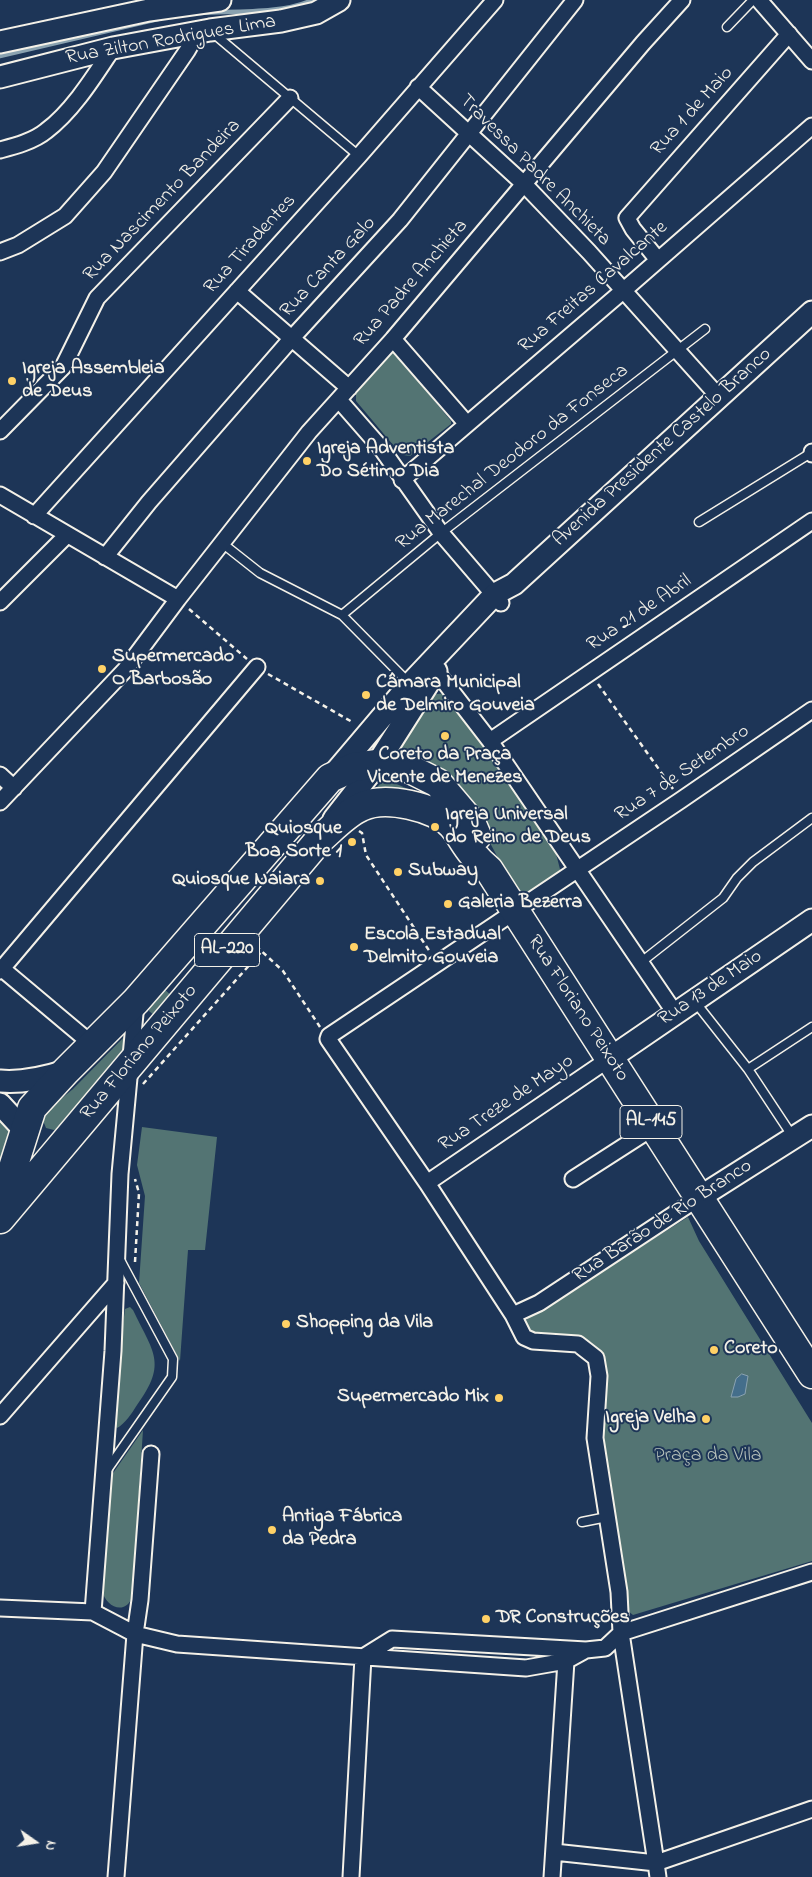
<!DOCTYPE html>
<html>
<head>
<meta charset="utf-8">
<style>
  body { margin:0 }
  #map { position:relative; width:812px; height:1877px; overflow:hidden; background:#1d3557; font-family:"Indie Flower",sans-serif }
  canvas { display:block }
  .north { position:absolute; left:10px; top:1817px; width:50px; height:50px; -webkit-text-stroke:4px #1d3557; paint-order:stroke; rotate:103deg; font-size:14px; font-weight:700; line-height:20px; text-align:center; color:#f4f1e8 }
  .north::after { content:''; display:block; margin:auto; width:18px; height:22px; background:#f4f1e8; clip-path:polygon(50% 0,100% 100%,50% 72%,0 100%) }
</style>
</head>
<body>
<div id="map">
<canvas width="812" height="1877"></canvas>
<div class="north">N</div>
</div>
<script>
const ctx = document.querySelector('canvas').getContext('2d');
ctx.lineJoin = 'round';
function fillPath(path, color) { ctx.fillStyle = color; ctx.fill(path, 'evenodd'); }
function trace(path, color, width, dash) { ctx.strokeStyle = color; ctx.lineWidth = width; ctx.lineCap = dash ? 'butt' : 'round'; ctx.setLineDash(dash || []); ctx.stroke(path); }
function write(font, color, halo, rows, align = 'center') {
  ctx.font = font + ' "Indie Flower",sans-serif'; ctx.lineWidth = 4; ctx.setLineDash([]); ctx.textBaseline = 'middle'; ctx.strokeStyle = halo; ctx.fillStyle = color; for (const [text, x, y, turn = 0] of rows) {
    ctx.save(); ctx.translate(x, y); ctx.rotate((+turn || 0) * Math.PI / 180); ctx.textAlign = isNaN(turn) ? turn : align; if (halo) ctx.strokeText(text, 0, 0); ctx.fillText(text, 0, 0); ctx.restore();
  }
}
fillPath(new Path2D(`
  M 391,352 L 396,354 L 451,421 L 451,424 L 410,456 L 403,455 L 399,452 L 356,401 L 356,390 Z
  M 447,693 L 553,842 L 562,877 L 526,901 L 519,898 L 488,839 L 396,753 L 428,695 Z
  M 385,779 L 415,792 L 372,792 Z
  M 163,988 L 173,997 L 155,1016 L 149,1011 L 150,1005 Z
  M 126,1035 L 122,1054 L 60,1128 L 54,1130 L 46,1128 L 42,1118 L 44,1113 L 73,1089 Z
  M 0,1113 L 12,1128 L 0,1187 Z
  M 142,1127 L 217,1137 L 205,1250 L 188,1250 L 180,1361 L 139,1283 L 145,1196 L 137,1165 Z
  M 688,1217 L 699,1241 L 812,1423 L 812,1561 L 633,1615 L 628,1611 L 627,1608 L 604,1453 C 603,1447 602,1441 602,1434 C 602,1411 613,1370 600,1351 C 581,1323 539,1347 524,1323 L 527,1319 Z
  M 130,1307 L 133,1310 C 153,1352 168,1363 137,1405 C 132,1413 125,1424 117,1428 L 114,1425 L 123,1324 L 125,1309 Z
  M 143,1430 L 132,1598 C 124,1616 105,1606 102,1590 L 109,1479 Z`), '#537473');
const water = new Path2D(`
  M 742,1374 L 748,1376 L 745,1394 L 738,1397 L 731,1397 L 736,1379 Z`);
fillPath(water, '#446e8b');
trace(water, '#8aa2b0', 1);
trace(new Path2D(`
  M 200,13 C 231,11 285,14 312,0
  M 0,56 L 158,19`), '#8aa2b0', 4.5);
const lane = new Path2D(`
  M 727,27 L 753,0
  M 213,33 L 359,156
  M 699,522 L 811,453
  M 222,543 L 260,573 L 342,615 L 409,683
  M 342,615 L 441,533 L 705,329
  M 640,963 L 723,898 L 737,878 L 753,862 L 812,818
  M 696,1003 L 748,1069 L 793,1137
  M 748,1069 L 812,1027
  M 107,1470 L 172,1377 L 173,1359 L 119,1258
  M 582,1522 L 607,1517`);
const street = new Path2D(`
  M 759,0 L 812,61
  M 418,87 L 524,184 L 589,252 L 719,397
  M 0,150 C 15,146 34,141 46,131 C 73,111 95,75 113,48
  M 0,252 L 18,245 L 65,216 L 104,172 L 187,51 L 198,32
  M 658,260 L 633,229 L 627,218 L 789,34
  M 237,291 L 349,388
  M 393,339 L 467,424
  M 339,400 L 381,448 L 441,533 L 501,603
  M 0,431 L 63,367 L 97,298 L 290,98
  M 812,452 L 812,454
  M 402,480 L 624,290 L 812,126
  M 0,495 L 178,599
  M 34,516 L 359,156 L 495,0
  M 105,557 L 149,502 L 292,338 L 400,220 L 575,0
  M 0,602 L 67,535
  M 436,671 L 490,741 L 675,1013
  M 812,710 L 681,800 L 329,1036 L 328,1039 L 427,1183 L 513,1315 L 524,1337 L 533,1341 L 578,1344 L 596,1358 L 599,1376 L 595,1438 L 619,1592 L 621,1633 L 656,1863 L 812,1809
  M 490,741 L 812,521
  M 0,775 L 14,788
  M 0,802 L 125,670 L 178,599 L 309,432 L 393,339 L 643,43 L 682,0
  M 0,967 L 93,1045
  M 0,971 L 257,667
  M 573,1179 L 654,1127
  M 427,1183 L 609,1059
  M 513,1315 L 539,1303 L 700,1197
  M 0,1416 L 116,1283
  M 0,1608 L 93,1612 L 135,1634 L 177,1644 L 526,1668 L 566,1661 L 586,1650
  M 93,1612 L 113,1351 L 120,1174 L 136,1003
  M 363,1657 L 392,1639 L 586,1650 L 605,1648 L 621,1633 L 812,1572
  M 554,1852 L 656,1863 L 658,1877
  M 116,1877 L 135,1634 L 140,1600 L 151,1454
  M 351,1877 L 363,1657
  M 552,1877 L 566,1661`);
const secondary = new Path2D(`
  M 0,42 L 149,10 L 220,0
  M 0,77 L 113,48 L 210,30 L 281,21 L 316,13 L 339,0
  M 332,776 L 410,684 L 495,594 L 514,584 L 812,312
  M 334,819 L 377,764 L 436,671
  M 609,1059 L 812,920
  M 0,1081 C 23,1083 44,1078 66,1071
  M 0,1104 L 24,1130
  M 700,1197 L 812,1126`);
const highway = new Path2D(`
  M 0,1192 L 11,1174 L 32,1108 L 66,1071 L 136,1001 L 330,778 L 354,767 L 377,764 L 408,768 L 438,783 L 471,822 L 477,836
  M 0,1219 L 319,840 C 332,829 345,814 361,807 C 385,795 435,807 452,825 C 460,834 465,845 472,853 C 477,859 483,865 489,870 L 812,1374`);
trace(lane, '#f4f1e8', 11);
trace(street, '#f4f1e8', 19);
trace(secondary, '#f4f1e8', 25);
trace(highway, '#f4f1e8', 31);
trace(new Path2D(`
  M 189,609 L 247,659
  M 268,674 L 354,723
  M 598,684 L 673,789
  M 359,831 L 362,833 L 366,855 L 430,952
  M 256,946 L 283,971 L 320,1027
  M 143,1084 L 262,951
  M 135,1262 L 139,1193 L 135,1179`), '#f4f1e8', 2.5, [5, 4]);
trace(lane, '#1d3557', 8);
trace(street, '#1d3557', 15);
trace(secondary, '#1d3557', 21);
trace(highway, '#1d3557', 28);
for (const [x, y, r, color] of [
  [12,381,5,"#ffd166"],
  [307,461,5,"#ffd166"],
  [102,669,5,"#ffd166"],
  [366,695,5,"#ffd166"],
  [445,736,5,"#ffd166"],
  [435,827,5,"#ffd166"],
  [352,842,5,"#ffd166"],
  [398,872,5,"#ffd166"],
  [320,881,5,"#ffd166"],
  [448,904,5,"#ffd166"],
  [354,947,5,"#ffd166"],
  [286,1324,5,"#ffd166"],
  [714,1350,5,"#ffd166"],
  [499,1398,5,"#ffd166"],
  [706,1419,5,"#ffd166"],
  [272,1530,5,"#ffd166"],
  [486,1619,5,"#ffd166"]
]) { const dot = new Path2D(); dot.arc(x, y, r, 0, 2 * Math.PI); ctx.fillStyle = color; ctx.fill(dot); trace(dot, '#1d3557', 2); }
for (const [x, y, w] of [
  [227,950,65],
  [651,1122,62]
]) { const box = new Path2D(); box.roundRect(x - w / 2, y - 16.5, w, 33, 4); ctx.fillStyle = '#1d3557'; ctx.fill(box); trace(box, '#f4f1e8', 1); }
write('bold 19px', '#f4f1e8', null, [
  ["AL-220",227,950],
  ["AL-145",651,1122]
]);
write('20px', '#f4f1e8', '#1d3557', [
  ["Rua Zilton Rodrigues Lima",171,41,-10],
  ["Rua 1 de Maio",693,112,-48],
  ["Travessa Padre Anchieta",534,171,45],
  ["Rua Nascimento Bandeira",163,201,-46],
  ["Rua Tiradentes",251,245,-48],
  ["Rua Canta Galo",329,268,-47],
  ["Rua Padre Anchieta",412,284,-49],
  ["Rua Freitas Cavalcante",594,288,-41],
  ["Avenida Presidente Castelo Branco",663,448,-42],
  ["Rua Marechal Deodoro da Fonseca",513,458,-38],
  ["Rua 21 de Abril",640,614,-34],
  ["Rua 7 de Setembro",683,774,-34],
  ["Rua 13 de Maio",711,989,-34],
  ["Rua Floriano Peixoto",577,1009,57],
  ["Rua Floriano Peixoto",140,1053,-50],
  ["Rua Treze de Mayo",507,1104,-34],
  ["Rua Barão de Rio Branco",663,1222,-33]
]);
write('bold 20px', '#f4f1e8', '#1d3557', [
  ["Igreja Assembleia",22,370],
  ["de Deus",22,393],
  ["Igreja Adventista",317,450],
  ["Do Sétimo Dia",317,473],
  ["Supermercado",112,658],
  ["O Barbosão",112,681],
  ["Câmara Municipal",376,684],
  ["de Delmiro Gouveia",376,707],
  ["Coreto da Praça",445,756,"center"],
  ["Vicente de Menezes",445,779,"center"],
  ["Igreja Universal",445,816],
  ["do Reino de Deus",445,839],
  ["Quiosque",342,830,"right"],
  ["Boa Sorte 1",342,853,"right"],
  ["Subway",408,872],
  ["Quiosque Naiara",310,881,"right"],
  ["Galeria Bezerra",458,904],
  ["Escola Estadual",364,936],
  ["Delmito Gouveia",364,959],
  ["Shopping da Vila",296,1324],
  ["Coreto",724,1350],
  ["Supermercado Mix",489,1398,"right"],
  ["Igreja Velha",696,1419,"right"],
  ["Antiga Fábrica",282,1518],
  ["da Pedra",282,1541],
  ["DR Construções",496,1619]
], 'left');
write('20px', '#b4bfb9', '#1d3557', [
  ["Praça da Vila",708,1457]
]);
</script>
</body>
</html>
